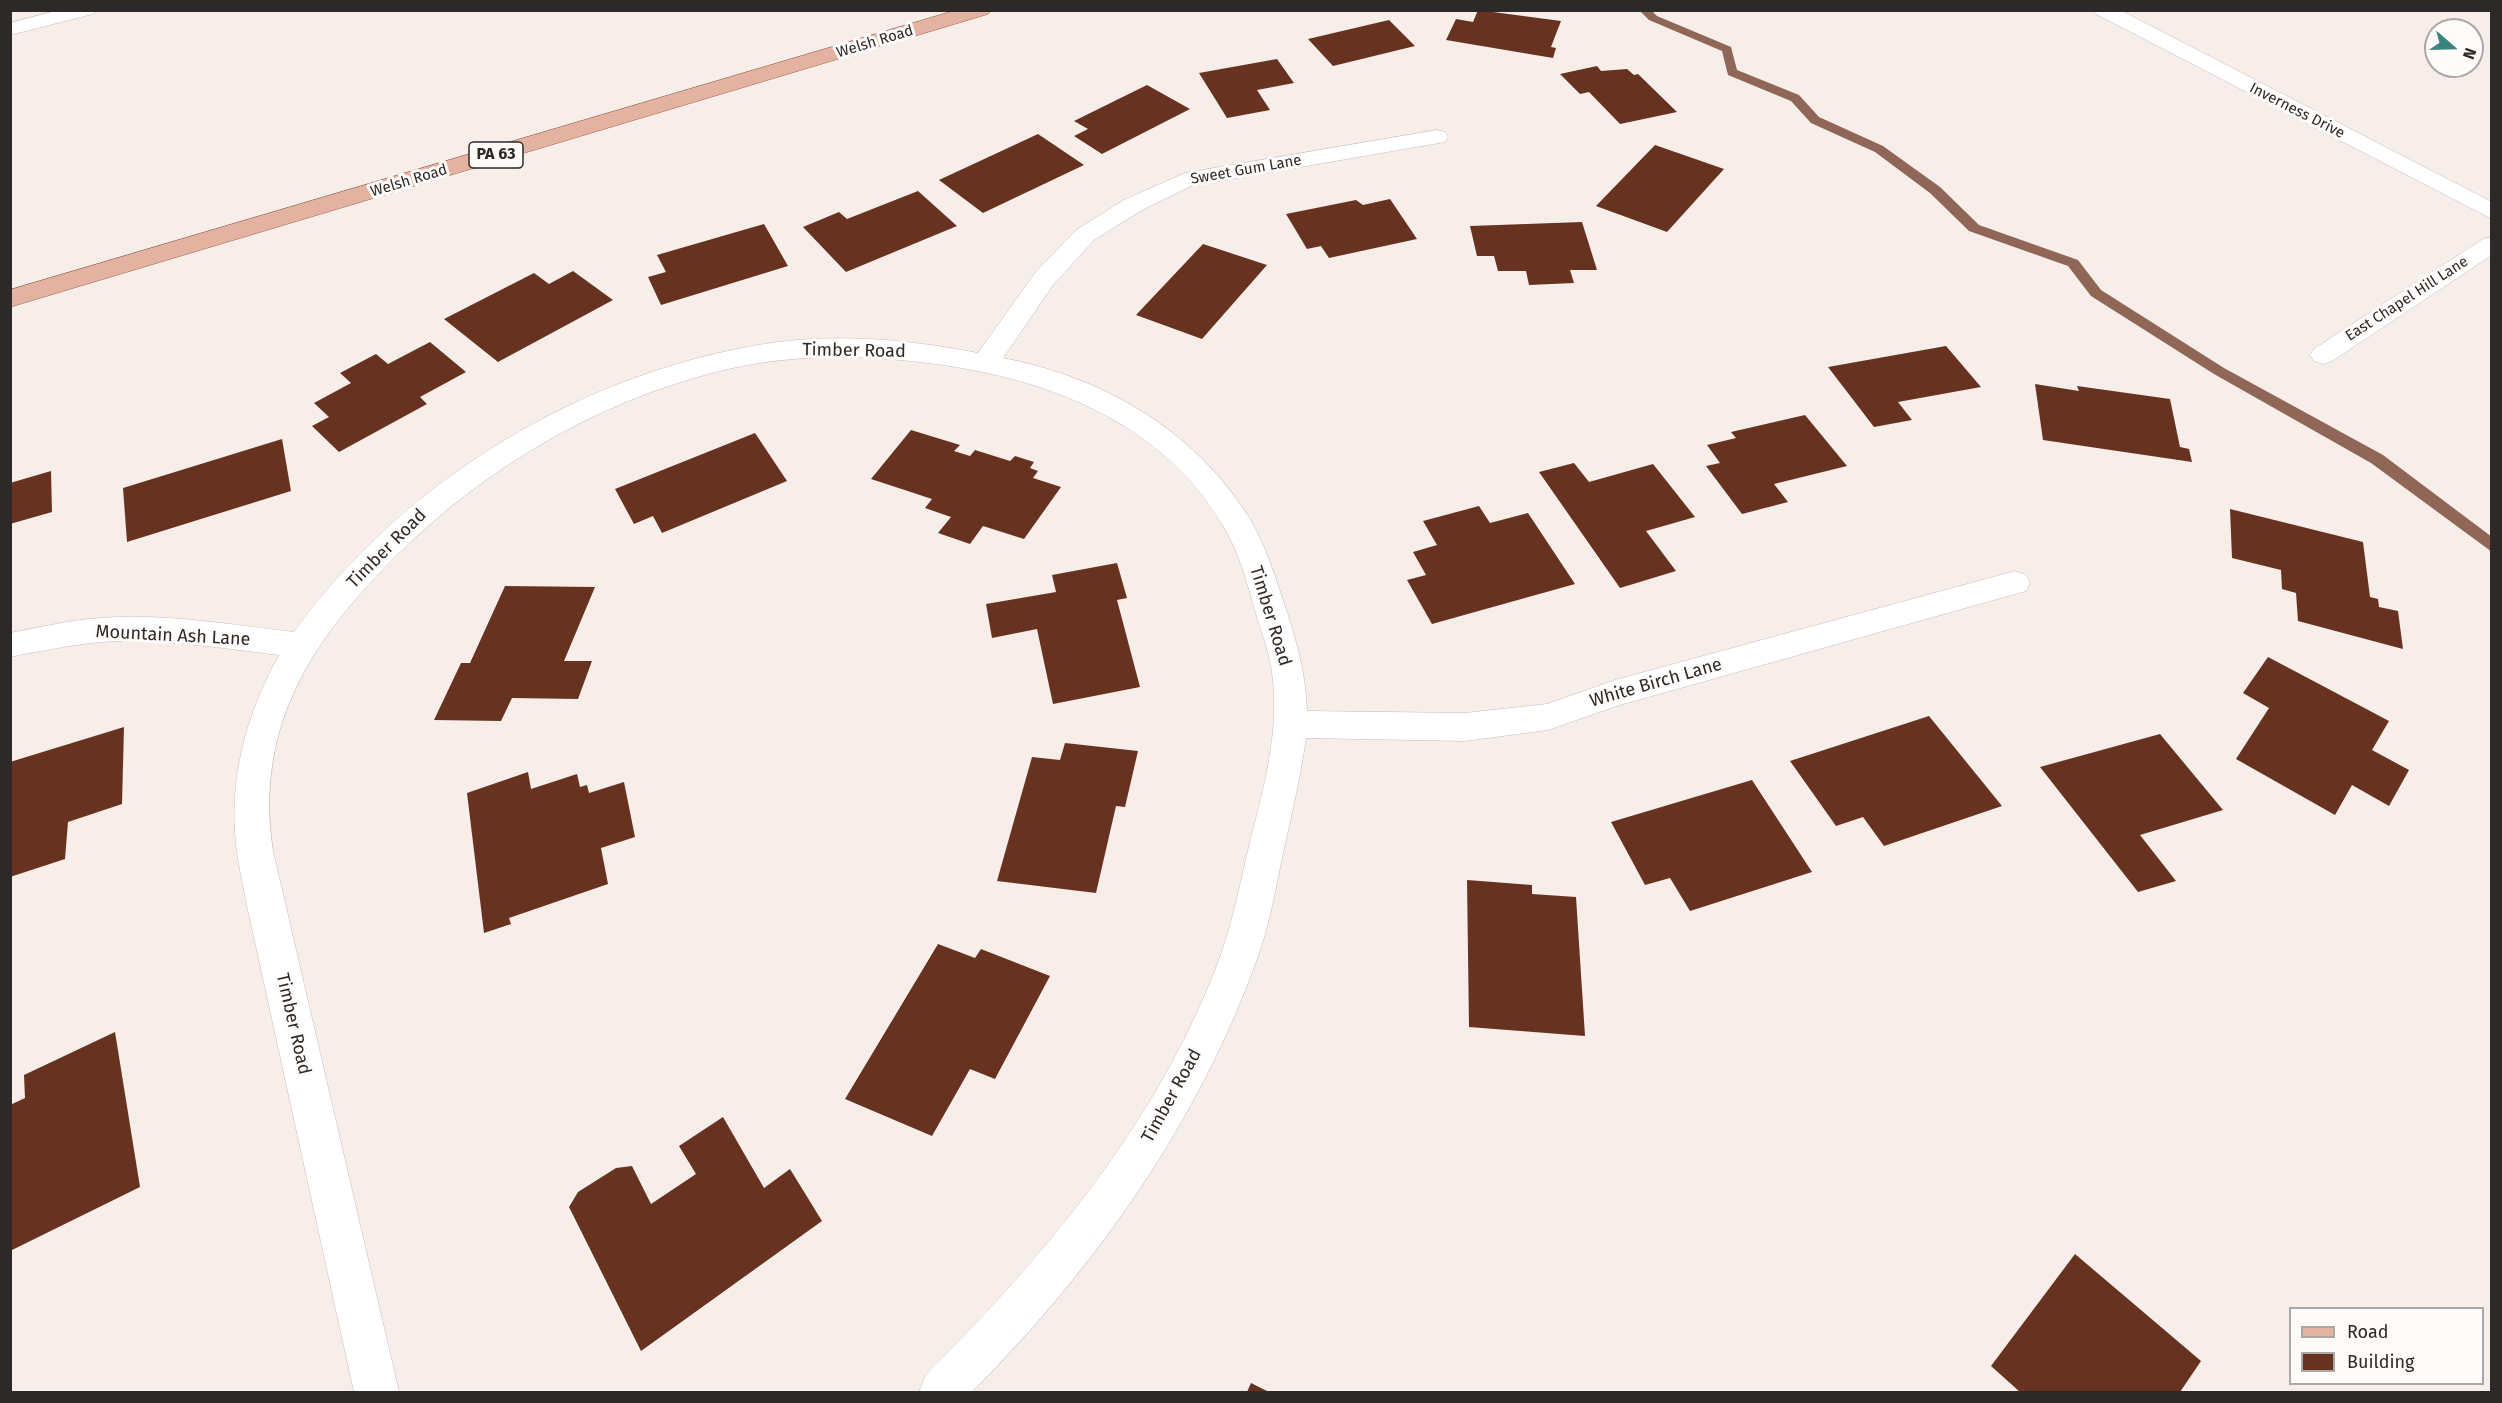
<!DOCTYPE html>
<html>
<head>
<meta charset="utf-8">
<style>
  body { margin:0 }
  #map { position:relative; width:2502px; height:1403px; overflow:hidden; background:#f7ede9; font-family:"Fira Sans",sans-serif }
  canvas { display:block }
  .frame { position:absolute; inset:0; border:12px solid #2d2928; pointer-events:none }
  .legend { position:absolute; left:2289px; top:1307px; width:195px; height:78px; box-sizing:border-box; background:#fefcfb; border:2px solid #aaa8a7; margin:0; padding:8px 10px; list-style:none; font-size:18px; color:#2d2928 }
  .legend li { display:flex; align-items:center; gap:12px; height:30px }
  .legend b { width:30px; border:2px solid #aaa8a7 }
  .north { position:absolute; left:2424px; top:18px; width:60px; height:60px; box-sizing:border-box; background:#fefcfb; border:2px solid #aaa8a7; border-radius:50%; rotate:110deg; font-size:16px; font-weight:700; line-height:24px; text-align:center; color:#2d2928 }
  .north::after { content:''; display:block; margin:auto; width:21px; height:27px; background:#3b837f; clip-path:polygon(50% 0,100% 100%,50% 72%,0 100%) }
</style>
</head>
<body>
<div id="map">
<canvas width="2502" height="1403"></canvas>
<div class="frame"></div>
<ul class="legend">
<li><b style="height:8px;background:#e3b2a1"></b>Road</li>
<li><b style="height:16px;background:#673320"></b>Building</li>
</ul>
<div class="north">N</div>
</div>
<script>
const ctx = document.querySelector('canvas').getContext('2d');
ctx.lineJoin = 'round';
function fillPath(path, color) { ctx.fillStyle = color; ctx.fill(path, 'evenodd'); }
function trace(path, color, width, dash) { ctx.strokeStyle = color; ctx.lineWidth = width; ctx.lineCap = dash ? 'butt' : 'round'; ctx.setLineDash(dash || []); ctx.stroke(path); }
function write(font, color, halo, rows, align = 'center') {
  ctx.font = font + ' "Fira Sans",sans-serif'; ctx.lineWidth = 6; ctx.setLineDash([]); ctx.textBaseline = 'middle'; ctx.strokeStyle = halo; ctx.fillStyle = color; for (const [text, x, y, turn = 0] of rows) {
    ctx.save(); ctx.translate(x, y); ctx.rotate((+turn || 0) * Math.PI / 180); ctx.textAlign = isNaN(turn) ? turn : align; if (halo) ctx.strokeText(text, 0, 0); ctx.fillText(text, 0, 0); ctx.restore();
  }
}
fillPath(new Path2D(`
  M 1639,10 L 1651,10 L 1657,16 L 1731,47 L 1737,70 L 1799,95 L 1819,117 L 1883,146 L 1940,187 L 1979,225 L 2078,260 L 2101,290 L 2224,368 L 2383,455 L 2492,537 L 2492,552 L 2371,463 L 2214,374 L 2091,296 L 2068,266 L 1969,231 L 1930,193 L 1875,152 L 1811,123 L 1791,101 L 1728,75 L 1722,51 L 1649,20 Z`), '#906657');
fillPath(new Path2D(`
  M 1478,10 L 1561,21 L 1551,47 L 1556,48 L 1553,58 L 1446,40 L 1456,19 L 1473,22 Z
  M 1389,20 L 1415,46 L 1333,66 L 1308,39 Z
  M 1277,59 L 1294,83 L 1257,90 L 1270,110 L 1227,118 L 1199,73 Z
  M 1597,66 L 1601,71 L 1627,69 L 1634,75 L 1638,74 L 1677,112 L 1620,124 L 1589,92 L 1580,94 L 1560,74 Z
  M 1147,85 L 1190,109 L 1102,154 L 1074,136 L 1088,129 L 1074,121 Z
  M 1038,134 L 1084,165 L 983,213 L 939,180 Z
  M 1655,145 L 1724,169 L 1667,232 L 1596,206 Z
  M 918,191 L 957,226 L 846,272 L 803,227 L 839,212 L 847,219 Z
  M 1390,199 L 1417,239 L 1329,258 L 1321,246 L 1307,249 L 1286,214 L 1356,200 L 1363,205 Z
  M 1582,222 L 1597,270 L 1570,270 L 1574,283 L 1529,285 L 1526,271 L 1498,271 L 1494,256 L 1477,256 L 1470,226 Z
  M 764,224 L 788,266 L 661,305 L 648,277 L 666,272 L 657,255 Z
  M 1203,244 L 1267,265 L 1202,339 L 1136,315 Z
  M 573,271 L 613,300 L 498,362 L 444,319 L 534,273 L 549,284 Z
  M 430,342 L 466,372 L 420,397 L 427,404 L 339,452 L 312,426 L 329,417 L 314,403 L 351,383 L 340,373 L 376,354 L 388,364 Z
  M 1946,346 L 1981,387 L 1898,402 L 1912,420 L 1874,427 L 1828,367 Z
  M 2035,384 L 2079,391 L 2077,386 L 2170,399 L 2180,447 L 2189,449 L 2192,462 L 2043,440 Z
  M 1805,415 L 1847,466 L 1774,484 L 1788,502 L 1742,514 L 1706,466 L 1720,463 L 1707,445 L 1736,438 L 1731,432 Z
  M 911,430 L 960,445 L 954,451 L 970,456 L 975,450 L 1010,461 L 1015,456 L 1034,462 L 1030,468 L 1038,471 L 1033,478 L 1061,487 L 1024,539 L 983,526 L 970,544 L 938,533 L 951,517 L 925,508 L 932,499 L 871,479 Z
  M 755,433 L 787,481 L 662,533 L 653,516 L 634,524 L 615,489 Z
  M 282,439 L 291,491 L 127,542 L 123,488 Z
  M 1574,463 L 1589,482 L 1653,464 L 1695,517 L 1646,531 L 1676,571 L 1620,588 L 1539,472 Z
  M 51,471 L 52,512 L 10,524 L 10,483 Z
  M 1479,506 L 1490,523 L 1528,513 L 1575,584 L 1432,624 L 1407,580 L 1426,575 L 1413,552 L 1437,545 L 1423,521 Z
  M 2230,509 L 2363,542 L 2370,597 L 2378,599 L 2379,607 L 2398,611 L 2403,649 L 2298,621 L 2296,593 L 2282,589 L 2281,570 L 2232,558 Z
  M 1117,563 L 1127,598 L 1117,600 L 1140,687 L 1053,704 L 1037,629 L 992,638 L 986,604 L 1056,592 L 1052,575 Z
  M 505,586 L 595,587 L 564,661 L 592,661 L 578,699 L 512,698 L 501,721 L 434,720 L 461,663 L 470,663 Z
  M 2268,657 L 2389,721 L 2372,750 L 2409,770 L 2389,806 L 2352,785 L 2335,815 L 2236,759 L 2269,708 L 2243,693 Z
  M 1929,716 L 2002,806 L 1884,846 L 1863,817 L 1836,826 L 1790,761 Z
  M 124,727 L 122,804 L 68,822 L 65,859 L 10,877 L 10,762 Z
  M 2160,734 L 2223,810 L 2140,835 L 2176,881 L 2138,892 L 2040,767 Z
  M 1065,743 L 1138,751 L 1125,807 L 1116,806 L 1096,893 L 997,881 L 1032,757 L 1060,760 Z
  M 528,772 L 531,789 L 577,774 L 580,787 L 587,785 L 589,793 L 624,782 L 635,837 L 601,848 L 608,884 L 509,918 L 511,924 L 484,933 L 467,793 Z
  M 1752,780 L 1812,872 L 1690,911 L 1670,878 L 1645,885 L 1611,822 Z
  M 1467,880 L 1532,885 L 1532,894 L 1576,897 L 1585,1036 L 1469,1027 Z
  M 938,944 L 975,958 L 981,949 L 1050,976 L 995,1079 L 970,1069 L 932,1136 L 845,1099 Z
  M 115,1032 L 140,1187 L 10,1251 L 10,1105 L 25,1098 L 24,1075 Z
  M 723,1117 L 764,1188 L 790,1169 L 822,1221 L 641,1351 L 569,1207 L 578,1192 L 616,1168 L 632,1166 L 651,1204 L 696,1174 L 679,1146 Z
  M 2075,1254 L 2201,1361 L 2180,1392 L 2020,1392 L 1991,1366 Z
  M 1251,1383 L 1269,1392 L 1247,1392 Z`), '#673320');
const street = new Path2D(`
  M 59,10 L 96,10 L 93,14 L 10,35 L 10,23 Z
  M 2093,10 L 2120,10 L 2492,202 L 2492,219 L 2096,14 Z
  M 1437,130 L 1445,132 L 1448,137 L 1445,142 L 1191,186 L 1142,210 L 1094,240 L 1053,285 L 1003,358 C 1102,377 1193,429 1248,516 C 1266,545 1275,577 1286,609 C 1297,643 1306,675 1307,711 L 1465,713 L 1547,704 L 1615,680 L 2015,571 L 2026,575 L 2030,583 L 2026,591 L 1620,705 L 1548,730 L 1465,741 L 1306,738 C 1300,779 1291,818 1282,858 C 1275,892 1269,927 1257,959 C 1197,1125 1095,1268 972,1392 L 919,1392 L 925,1376 C 1046,1255 1160,1120 1220,957 C 1234,919 1241,878 1251,838 C 1265,784 1280,728 1272,672 C 1269,650 1260,629 1254,607 C 1246,578 1238,550 1222,524 C 1160,420 1043,377 928,363 C 857,354 786,354 716,372 C 597,402 485,468 398,554 C 313,638 254,725 273,851 L 399,1392 L 354,1392 L 246,901 C 242,878 236,855 235,832 C 231,770 249,709 279,655 C 220,648 160,638 101,642 C 71,645 40,651 10,657 L 10,633 C 41,627 71,620 101,618 C 166,613 231,625 294,632 C 405,479 584,371 771,343 C 839,333 911,340 978,353 L 1035,273 L 1076,230 L 1124,200 L 1185,173 Z
  M 2492,237 L 2492,255 L 2332,361 L 2323,364 L 2314,361 L 2310,355 L 2314,349 L 2483,239 Z`);
const primary = new Path2D(`
  M 957,10 L 991,10 L 988,14 L 10,307 L 10,290 Z`);
trace(street, '#c4bbb7', 1);
trace(primary, '#97614e', 1);
fillPath(street, '#fff');
fillPath(primary, '#e3b2a1');
write('15px', '#2d2928', '#fefcfb', [
  ["Welsh Road",875,42,-17],
  ["Inverness Drive",2297,111,27],
  ["Sweet Gum Lane",1246,170,-10],
  ["Welsh Road",409,181,-17],
  ["East Chapel Hill Lane",2407,299,-33]
]);
for (const [x, y, w] of [
  [496,155,54]
]) { const box = new Path2D(); box.roundRect(x - w / 2, y - 13, w, 26, 4.5); ctx.fillStyle = '#fefcfb'; ctx.fill(box); trace(box, '#2d2928', 1.5); }
write('bold 16px', '#2d2928', null, [
  ["PA 63",496,155]
]);
write('18px', '#2d2928', '#fefcfb', [
  ["Timber Road",854,351,1],
  ["Timber Road",387,549,-45],
  ["Timber Road",1270,616,73],
  ["Mountain Ash Lane",173,636,3],
  ["White Birch Lane",1656,683,-16],
  ["Timber Road",293,1024,77],
  ["Timber Road",1172,1096,-61]
]);
</script>
</body>
</html>
